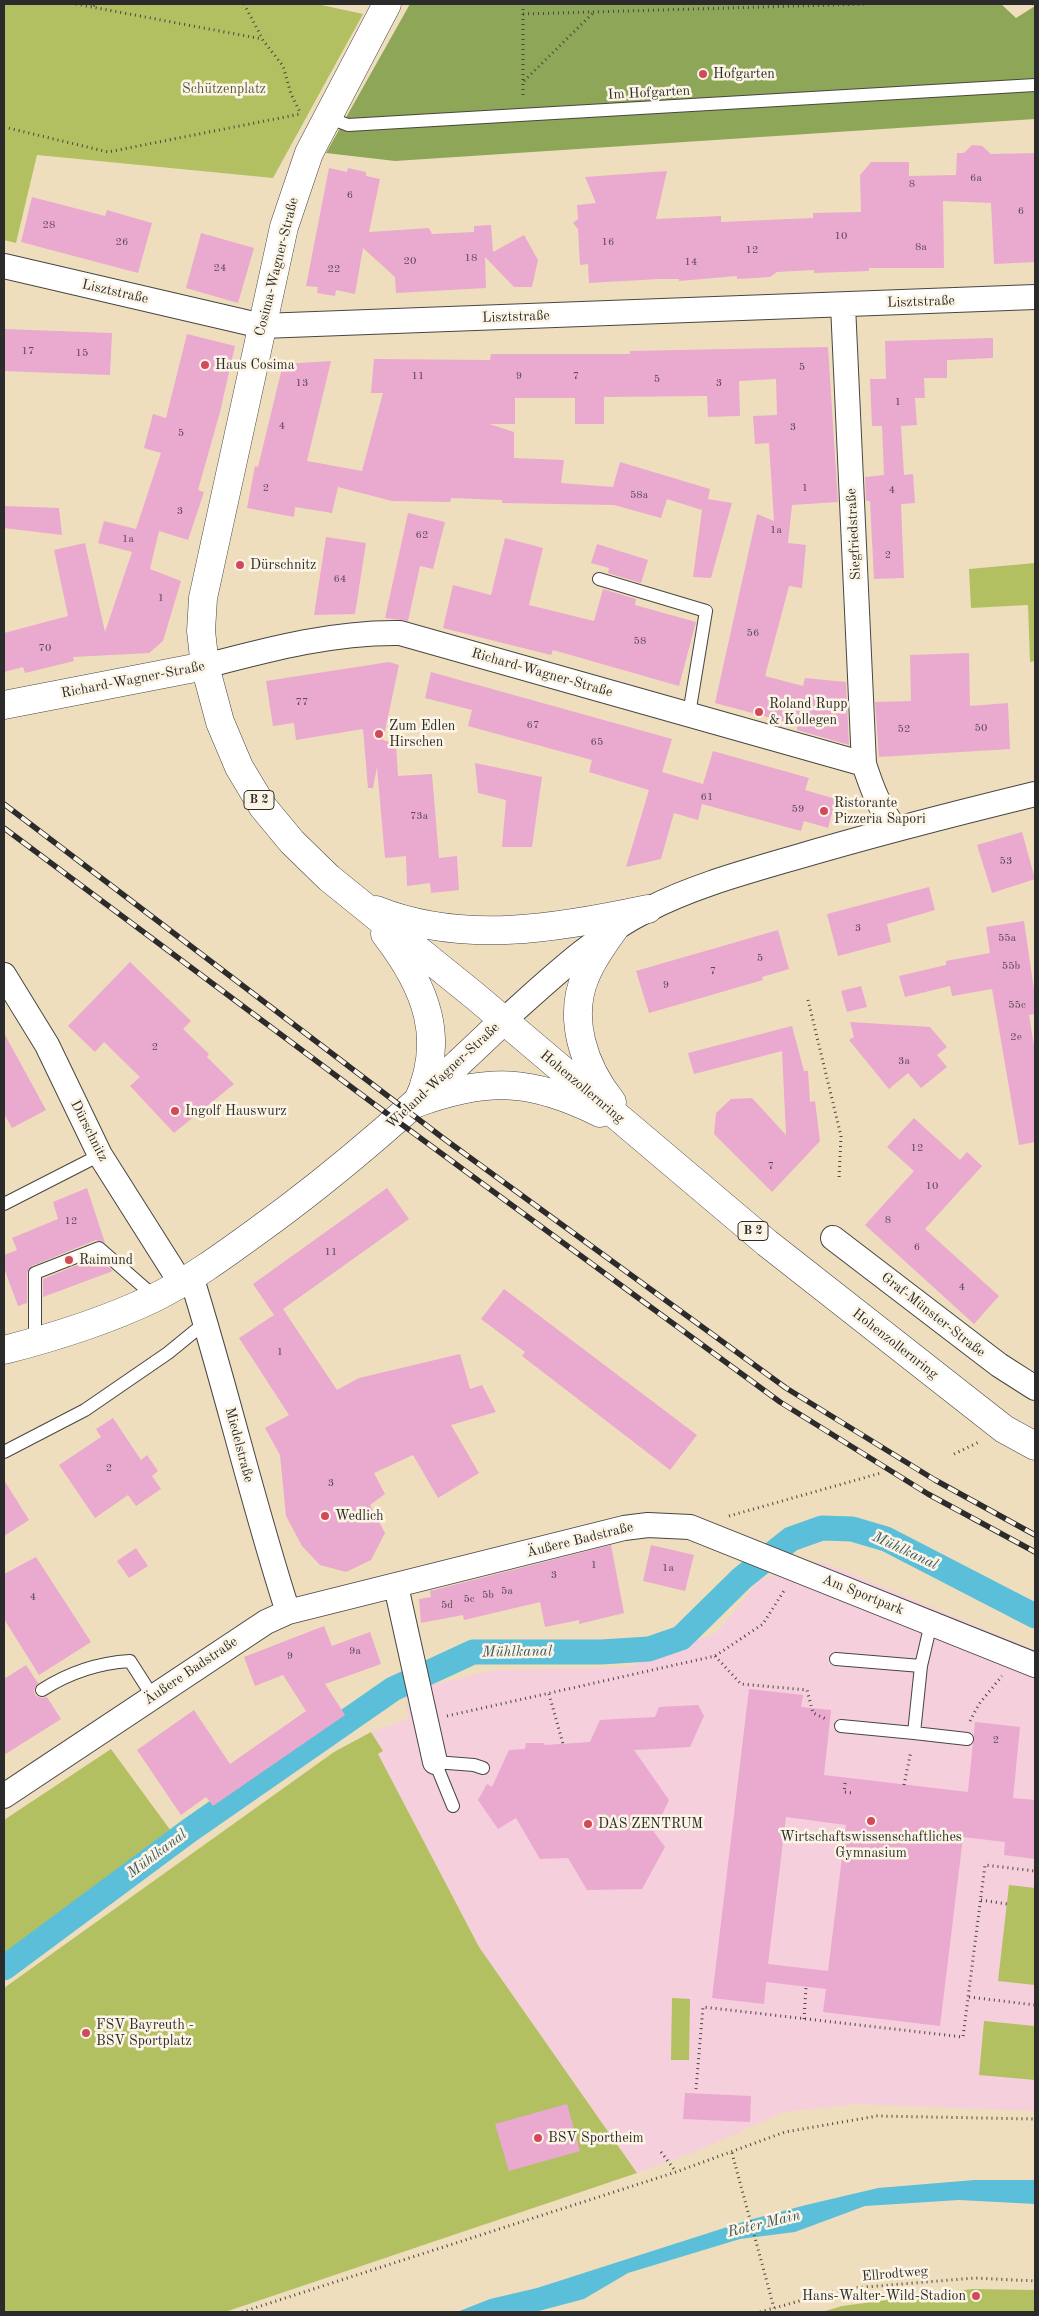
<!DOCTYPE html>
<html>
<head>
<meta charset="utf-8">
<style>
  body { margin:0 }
  #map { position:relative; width:1039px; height:2316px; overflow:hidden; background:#efdebd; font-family:"Old Standard TT",serif }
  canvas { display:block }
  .frame { position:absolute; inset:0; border:5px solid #2b2b2b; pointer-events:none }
</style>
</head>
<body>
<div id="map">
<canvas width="1039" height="2316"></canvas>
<div class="frame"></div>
</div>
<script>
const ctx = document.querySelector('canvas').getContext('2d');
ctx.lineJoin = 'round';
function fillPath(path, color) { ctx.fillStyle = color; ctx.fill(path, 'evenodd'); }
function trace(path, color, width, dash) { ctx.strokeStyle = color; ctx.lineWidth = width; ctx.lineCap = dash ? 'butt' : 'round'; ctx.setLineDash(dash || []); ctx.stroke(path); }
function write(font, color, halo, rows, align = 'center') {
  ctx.font = font + ' "Old Standard TT",serif'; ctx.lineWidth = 5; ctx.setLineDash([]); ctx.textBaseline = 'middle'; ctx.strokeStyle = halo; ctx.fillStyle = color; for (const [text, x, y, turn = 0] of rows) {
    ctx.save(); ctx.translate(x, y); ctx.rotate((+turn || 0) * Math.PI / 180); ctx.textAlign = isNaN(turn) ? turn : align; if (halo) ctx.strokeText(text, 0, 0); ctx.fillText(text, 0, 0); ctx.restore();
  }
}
fillPath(new Path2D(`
  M 820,1561 L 1035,1650 L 1035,2111 L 855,2104 L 784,2112 L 697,2151 L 637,2173 L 479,1947 L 378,1754 L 383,1751 L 371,1732 L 408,1719 L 406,1691 L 493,1670 L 628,1667 L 716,1633 L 760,1579 Z`), '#f5cfdb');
fillPath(new Path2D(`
  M 4,4 L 317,4 L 363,14 L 273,178 L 37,155 L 16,243 L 4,240 Z
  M 1035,563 L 1035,661 L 1030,662 L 1028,605 L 971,608 L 969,569 Z
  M 371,1732 L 383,1751 L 378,1754 L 479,1947 L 637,2173 L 225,2312 L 4,2312 L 4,1988 L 334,1752 Z
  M 111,1749 L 171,1831 L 4,1959 L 4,1820 Z
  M 1009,1885 L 1035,1888 L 1035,1985 L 998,1981 Z
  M 672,1998 L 690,1999 L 689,2060 L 671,2060 Z
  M 984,2021 L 1035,2026 L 1035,2080 L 979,2075 Z
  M 972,2289 L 1035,2290 L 1035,2312 L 822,2312 L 842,2306 Z`), '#b3c062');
fillPath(new Path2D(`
  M 410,4 L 1001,4 L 1016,18 L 1035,6 L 1035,119 L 395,161 L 326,153 Z`), '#8ea658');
fillPath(new Path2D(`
  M 974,2180 L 1035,2180 L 1035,2204 L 959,2200 L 865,2206 L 795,2232 L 740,2239 L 628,2273 L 584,2299 L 535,2312 L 457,2312 L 490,2299 L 537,2288 L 749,2220 L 806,2205 L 878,2188 Z`), '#5cbfda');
trace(new Path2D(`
  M 4,1968 L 190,1830 L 393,1689 L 473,1652 L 601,1652 L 649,1649 L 681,1638 L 742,1578 L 791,1539 L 822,1528 L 852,1529 L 886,1539 L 1035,1616`), '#5cbfda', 25);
fillPath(new Path2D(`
  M 972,145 L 982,146 L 991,154 L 1035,153 L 1035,262 L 994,264 L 991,203 L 943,201 L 944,268 L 869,268 L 869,271 L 814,273 L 814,270 L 777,272 L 770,277 L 737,279 L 737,276 L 679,281 L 679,279 L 659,279 L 589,283 L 588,264 L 580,265 L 578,229 L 573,223 L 578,219 L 577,205 L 596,203 L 585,177 L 667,171 L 656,219 L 721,216 L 721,222 L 813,218 L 813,213 L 861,212 L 860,175 L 871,162 L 909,162 L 909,176 L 956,175 L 957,153 L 964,153 Z
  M 329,168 L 347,172 L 348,168 L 366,172 L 366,176 L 380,179 L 369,232 L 429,228 L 432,234 L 474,232 L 474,226 L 491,225 L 493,252 L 524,235 L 538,260 L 532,287 L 514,287 L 485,257 L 486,288 L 396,293 L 395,277 L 363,248 L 355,294 L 336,290 L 335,296 L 317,293 L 318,287 L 306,286 Z
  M 32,197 L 105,216 L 107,210 L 152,223 L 138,273 L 21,242 Z
  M 201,233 L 254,248 L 238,303 L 186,288 Z
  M 4,329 L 112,333 L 110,375 L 4,371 Z
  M 187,334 L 235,346 L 220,412 L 198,490 L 204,492 L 188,540 L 159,531 L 150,569 L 181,581 L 163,641 L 149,653 L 73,657 L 74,661 L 25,673 L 23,667 L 4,672 L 4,633 L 68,616 L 54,550 L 85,543 L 105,632 L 132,552 L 98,543 L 104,521 L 136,529 L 161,453 L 144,448 L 153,414 L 166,418 Z
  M 993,338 L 993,358 L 947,360 L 947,378 L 924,378 L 925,398 L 915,398 L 917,425 L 901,426 L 904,475 L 913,474 L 915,503 L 901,504 L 904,578 L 874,579 L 870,501 L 866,501 L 865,477 L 884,475 L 882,426 L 872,426 L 870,379 L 886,379 L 885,341 Z
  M 828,347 L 838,502 L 792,505 L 788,543 L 806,545 L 802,588 L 789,586 L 765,676 L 803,686 L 805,678 L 846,682 L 849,745 L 797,730 L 797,725 L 715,703 L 757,514 L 774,521 L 769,443 L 755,444 L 753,416 L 777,415 L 776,379 L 739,381 L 740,416 L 708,417 L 707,396 L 604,397 L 604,424 L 575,424 L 575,398 L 515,398 L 515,424 L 489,424 L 514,432 L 514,458 L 564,460 L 561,483 L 613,487 L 620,462 L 710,489 L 708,499 L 732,503 L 711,578 L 693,577 L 702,510 L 667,499 L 661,518 L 614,505 L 502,503 L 502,500 L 451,498 L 450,502 L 392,501 L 338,487 L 332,513 L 295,507 L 294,517 L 247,508 L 255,466 L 258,467 L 283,364 L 331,361 L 307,461 L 362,471 L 383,393 L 371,393 L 374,359 L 490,360 L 491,354 L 630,354 L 630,351 Z
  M 4,506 L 59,508 L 62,535 L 4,528 Z
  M 408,513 L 445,522 L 433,569 L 420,566 L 408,621 L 385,618 Z
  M 326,537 L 366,543 L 355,614 L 314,615 Z
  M 505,538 L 543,548 L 529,605 L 594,621 L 603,589 L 636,599 L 635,605 L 696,622 L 679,686 L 553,650 L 551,655 L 443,628 L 453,585 L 491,595 Z
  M 597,544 L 648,560 L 641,583 L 608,573 L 609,568 L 591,563 Z
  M 969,653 L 970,706 L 1008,703 L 1010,749 L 879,757 L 875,702 L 911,701 L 910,655 Z
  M 389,662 L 399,665 L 383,740 L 396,744 L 398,776 L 432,774 L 439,858 L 457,856 L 459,890 L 431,893 L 430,883 L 407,886 L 406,856 L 385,858 L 377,767 L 373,788 L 368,788 L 363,729 L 296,740 L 294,723 L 273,726 L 266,681 Z
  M 431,672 L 672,739 L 662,772 L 703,784 L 713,751 L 809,778 L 805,790 L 836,799 L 828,828 L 804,821 L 801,831 L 702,804 L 698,820 L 674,813 L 661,859 L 626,867 L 649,790 L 589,772 L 592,760 L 468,726 L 472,710 L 425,698 Z
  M 475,763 L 542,777 L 532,847 L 502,847 L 506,800 L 478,793 Z
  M 1022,832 L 1035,879 L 992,893 L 977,845 Z
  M 929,887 L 935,910 L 887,924 L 891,942 L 838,956 L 827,914 Z
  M 1024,921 L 1035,997 L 1035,1014 L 1029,1015 L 1035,1052 L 1035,1142 L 1019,1145 L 992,989 L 952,996 L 950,986 L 905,997 L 899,976 L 946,965 L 946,961 L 990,953 L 986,927 Z
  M 778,930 L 789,969 L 762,977 L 763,980 L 649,1013 L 636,971 Z
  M 130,962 L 191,1021 L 183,1029 L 209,1054 L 207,1057 L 234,1084 L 174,1133 L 130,1086 L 140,1077 L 104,1042 L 95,1052 L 68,1026 Z
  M 861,986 L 867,1007 L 847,1012 L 841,991 Z
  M 850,1022 L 930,1027 L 947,1047 L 937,1055 L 947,1067 L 921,1088 L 908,1073 L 889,1089 L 849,1040 L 854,1037 Z
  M 792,1026 L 804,1071 L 808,1071 L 810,1102 L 815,1101 L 820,1141 L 772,1192 L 714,1134 L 716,1113 L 731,1099 L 752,1098 L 786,1135 L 782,1051 L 694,1074 L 688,1053 Z
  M 4,1033 L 46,1110 L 12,1128 L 4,1114 Z
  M 914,1118 L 960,1160 L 967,1152 L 982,1166 L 925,1229 L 999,1296 L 974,1324 L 865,1225 L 914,1171 L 887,1147 Z
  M 87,1188 L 105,1243 L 96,1240 L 32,1266 L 27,1273 L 27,1303 L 18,1306 L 4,1268 L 4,1255 L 17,1250 L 12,1238 L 58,1219 L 53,1202 Z
  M 387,1188 L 409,1219 L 283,1309 L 337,1390 L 359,1378 L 460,1354 L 470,1389 L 482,1385 L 496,1412 L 451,1425 L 479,1473 L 438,1498 L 413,1455 L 374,1473 L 385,1494 L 370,1505 L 385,1533 L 371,1560 L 346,1572 L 320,1565 L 302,1546 L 286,1516 L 280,1455 L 265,1428 L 289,1415 L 239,1338 L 274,1315 L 253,1284 Z
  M 97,1257 L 113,1271 L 43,1297 L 43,1279 Z
  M 504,1289 L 697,1435 L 670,1470 L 522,1356 L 525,1352 L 481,1319 Z
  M 113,1418 L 141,1460 L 147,1455 L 158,1471 L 152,1476 L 161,1489 L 136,1506 L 128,1495 L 95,1518 L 59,1465 L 101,1437 L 96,1429 Z
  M 4,1480 L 29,1520 L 4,1536 Z
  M 611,1545 L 624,1613 L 579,1624 L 579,1620 L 545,1627 L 540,1602 L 464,1620 L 463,1615 L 421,1623 L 419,1599 L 431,1597 L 430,1591 Z
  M 651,1545 L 694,1555 L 685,1591 L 643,1581 Z
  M 136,1548 L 148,1566 L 129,1578 L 117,1561 Z
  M 36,1557 L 91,1642 L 39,1675 L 4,1619 L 4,1574 Z
  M 324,1626 L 332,1646 L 370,1632 L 381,1664 L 325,1684 L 345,1715 L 213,1806 L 206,1797 L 181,1815 L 137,1750 L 194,1710 L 230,1764 L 306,1711 L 283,1675 L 255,1686 L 244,1657 Z
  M 26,1665 L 38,1683 L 34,1690 L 35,1695 L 42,1698 L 47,1697 L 61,1719 L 4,1755 L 4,1679 Z
  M 749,1689 L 803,1695 L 801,1707 L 831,1710 L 824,1775 L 968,1792 L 975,1722 L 1020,1727 L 1013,1798 L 1035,1800 L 1035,1859 L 1004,1855 L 1005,1842 L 963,1837 L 940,2026 L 823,2012 L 826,1989 L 766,1982 L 764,2004 L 712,1998 ZM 786,1817 L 846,1825 L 828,1971 L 768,1964 Z
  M 698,1705 L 704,1716 L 690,1747 L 634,1750 L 669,1800 L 654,1832 L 665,1847 L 642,1889 L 587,1890 L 568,1858 L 540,1859 L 516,1818 L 498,1829 L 478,1800 L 487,1784 L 492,1787 L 509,1750 L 525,1749 L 526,1743 L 543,1743 L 545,1745 L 590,1742 L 600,1720 L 655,1717 L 659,1707 Z
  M 685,2093 L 751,2096 L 750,2122 L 683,2119 Z
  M 567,2104 L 580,2151 L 509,2171 L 495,2124 Z`), '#eaa9ce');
const service = new Path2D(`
  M 327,117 L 348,125 L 1035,85
  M 599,579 L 706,611 L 689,714
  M 4,1204 L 100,1155
  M 35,1342 L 35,1273 L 99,1248 L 155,1297
  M 4,1452 L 85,1410 L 168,1353 L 206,1322
  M 931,1623 L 921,1666 L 914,1733 L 967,1739
  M 836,1659 L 921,1666
  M 42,1690 C 70,1672 97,1663 130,1661 L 153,1697
  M 841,1726 L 914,1733
  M 453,1806 L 435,1762 L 474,1765 L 483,1768`);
const minor = new Path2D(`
  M 4,266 L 262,326 L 1035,297
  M 843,305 L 864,764 C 872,788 879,808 895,828
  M 205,666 C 270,649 333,632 400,633 L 864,764
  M 4,975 L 47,1045 L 100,1155 L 181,1283
  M 503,1021 C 548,981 593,937 647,910 C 691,887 742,873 790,859 C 871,835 953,814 1035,794
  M 833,1238 L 999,1365 L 1035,1388
  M 191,1276 C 226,1387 252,1501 288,1612
  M 396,1586 L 435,1762
  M 4,1796 L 266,1622 L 288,1612 L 624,1528 L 648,1525 L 690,1527 L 1035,1665`);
const secondary = new Path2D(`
  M 205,666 L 201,631 L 203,598 L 284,227 L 309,153 L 387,4
  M 4,1350 C 55,1337 106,1321 154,1298 C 190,1280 223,1256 256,1232 C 344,1169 425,1096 503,1021`);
const primary = new Path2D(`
  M 4,705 L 205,666 L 220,722 L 239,767 L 263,807 L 292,842 L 329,878 L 475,996 L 767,1243 L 1004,1429 L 1035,1446
  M 376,910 C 463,945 559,928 648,909
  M 385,934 C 426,987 447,1039 417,1103
  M 612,1102 C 584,1067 567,1018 586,975 C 593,958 604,943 615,928
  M 417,1103 C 488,1077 532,1079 600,1113`);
trace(service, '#484641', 14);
trace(minor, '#484641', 26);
trace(secondary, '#484641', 29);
trace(primary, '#484641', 29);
trace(new Path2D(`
  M 76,4 L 262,39 L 283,66 L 291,94 L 301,114
  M 91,4 L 92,7 L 96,4
  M 244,4 L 262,38
  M 523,4 L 523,98
  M 1033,4 L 1035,9
  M 523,14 L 865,4
  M 524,81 L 594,12
  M 4,127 L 108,152 L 300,114
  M 808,1000 L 841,1136 L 839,1179
  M 954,1454 L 979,1442
  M 729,1516 L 881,1473
  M 715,1656 L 741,1684 L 807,1690 L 813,1713 L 826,1719
  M 549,1694 L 563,1744
  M 447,1716 L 715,1656 L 763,1624 L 785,1589
  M 970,1721 L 979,1704 L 1002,1676
  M 845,1783 L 844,1792 L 853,1793
  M 904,1785 L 911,1751
  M 981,1900 L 1007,1904
  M 969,1997 L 1035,2005
  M 804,2019 L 806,1987
  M 696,2089 L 703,2007 L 963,2037 L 985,1865 L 1035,1871
  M 661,2152 L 676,2172
  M 732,2153 L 774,2308
  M 242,2312 L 676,2172 L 785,2132 L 877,2116 L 1035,2119
  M 760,2312 L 842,2289 L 974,2278 L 1035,2281`), '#484641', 3, [1, 4]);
trace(service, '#fff', 12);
trace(minor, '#fff', 24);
trace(secondary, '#fff', 28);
trace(primary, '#fff', 28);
const rail = new Path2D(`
  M 4,804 L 443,1138 L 786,1388 L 935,1480 L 1035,1535
  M 4,828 L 374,1104 L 780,1402 L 928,1494 L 1035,1552`);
trace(rail, '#2b2b2b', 5.5);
trace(rail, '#fcf5e5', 4, [11]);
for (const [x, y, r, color] of [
  [703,74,5,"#d1495b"],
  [205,365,5,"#d1495b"],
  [240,565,5,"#d1495b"],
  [759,712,5,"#d1495b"],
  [379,734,5,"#d1495b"],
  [824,811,5,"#d1495b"],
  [175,1111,5,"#d1495b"],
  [69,1260,5,"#d1495b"],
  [325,1516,5,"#d1495b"],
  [871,1821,5,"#d1495b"],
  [588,1824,5,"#d1495b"],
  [86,2033,5,"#d1495b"],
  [538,2138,5,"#d1495b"],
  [976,2296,5,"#d1495b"]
]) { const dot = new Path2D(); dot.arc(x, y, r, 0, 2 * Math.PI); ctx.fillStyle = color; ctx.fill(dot); trace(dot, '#fcf5e5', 2); }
write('11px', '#5b4a54', null, [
  ["6a",976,178],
  ["8",912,184],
  ["6",350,195],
  ["6",1021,211],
  ["28",49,225],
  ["10",841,236],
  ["26",122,242],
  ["16",608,242],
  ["8a",921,247],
  ["12",752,250],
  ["18",471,258],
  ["20",410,261],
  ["14",691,262],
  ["24",220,268],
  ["22",334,269],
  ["17",28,351],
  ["15",82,353],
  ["5",802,367],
  ["11",418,376],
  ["9",519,376],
  ["7",576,376],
  ["5",657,379],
  ["13",302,383],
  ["3",719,383],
  ["1",898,402],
  ["4",282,426],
  ["3",793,427],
  ["5",181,433],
  ["2",266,488],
  ["1",805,488],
  ["4",892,490],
  ["58a",639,495],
  ["3",180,511],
  ["1a",776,530],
  ["62",422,535],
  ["1a",128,539],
  ["2",888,555],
  ["64",340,579],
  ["1",161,598],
  ["56",753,633],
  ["58",640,641],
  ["70",45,648],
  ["77",302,702],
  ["67",533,725],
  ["50",981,728],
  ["52",904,729],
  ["65",597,742],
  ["61",707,797],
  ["59",798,809],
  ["73a",419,816],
  ["53",1006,861],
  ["3",858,928],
  ["55a",1007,938],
  ["5",760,958],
  ["55b",1011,966],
  ["7",713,971],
  ["9",666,985],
  ["55c",1017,1005],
  ["2e",1016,1037],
  ["2",155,1047],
  ["3a",904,1061],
  ["12",917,1148],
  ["7",771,1166],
  ["10",932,1186],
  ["8",888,1220],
  ["12",71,1221],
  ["6",917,1247],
  ["11",331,1252],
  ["4",962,1287],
  ["1",280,1352],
  ["2",109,1468],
  ["3",331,1483],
  ["1",594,1565],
  ["1a",668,1568],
  ["3",554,1575],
  ["5a",507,1591],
  ["5b",488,1595],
  ["4",33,1597],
  ["5c",469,1599],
  ["5d",447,1605],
  ["9a",355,1651],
  ["9",290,1656],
  ["2",996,1740]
]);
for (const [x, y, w] of [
  [259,800,30],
  [753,1231,30]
]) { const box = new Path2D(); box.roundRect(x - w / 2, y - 9.5, w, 19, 4); ctx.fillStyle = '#fcf5e5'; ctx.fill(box); trace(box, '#2b2b2b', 1); }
write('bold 12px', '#2b2b2b', null, [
  ["B 2",259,800],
  ["B 2",753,1231]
]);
write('14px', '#2b2b2b', '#fcf5e5', [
  ["Hofgarten",713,74],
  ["Haus Cosima",215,365],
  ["Dürschnitz",250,565],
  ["Roland Rupp",769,704],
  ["& Kollegen",769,720],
  ["Zum Edlen",389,726],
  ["Hirschen",389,742],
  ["Ristorante",834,803],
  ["Pizzeria Sapori",834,819],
  ["Ingolf Hauswurz",185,1111],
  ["Raimund",79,1260],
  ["Wedlich",335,1516],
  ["DAS ZENTRUM",598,1824],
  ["Wirtschaftswissenschaftliches",871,1837,"center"],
  ["Gymnasium",871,1853,"center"],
  ["FSV Bayreuth -",96,2025],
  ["BSV Sportplatz",96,2041],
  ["BSV Sportheim",548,2138],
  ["Hans-Walter-Wild-Stadion",966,2296,"right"]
], 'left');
write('14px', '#54583c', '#fcf5e5', [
  ["Schützenplatz",224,89]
]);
write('14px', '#2b2b2b', '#fcf5e5', [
  ["Im Hofgarten",649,93,-3],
  ["Cosima-Wagner-Straße",277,267,-76],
  ["Lisztstraße",115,292,13],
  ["Lisztstraße",921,302,-2],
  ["Lisztstraße",516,317,-2],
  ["Siegfriedstraße",854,534,-93],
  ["Richard-Wagner-Straße",542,673,16],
  ["Richard-Wagner-Straße",133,680,-11],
  ["Wieland-Wagner-Straße",443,1076,-43],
  ["Hohenzollernring",582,1087,40],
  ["Dürschnitz",89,1131,63],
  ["Graf-Münster-Straße",933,1315,38],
  ["Hohenzollernring",895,1344,38],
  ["Miedelstraße",239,1445,75],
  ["Äußere Badstraße",580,1540,-14],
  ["Am Sportpark",863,1595,22],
  ["Äußere Badstraße",191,1671,-34],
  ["Ellrodtweg",895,2274,-5]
]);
write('italic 15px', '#3a5760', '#fcf5e5', [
  ["Mühlkanal",905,1551,25],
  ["Mühlkanal",517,1652,-1],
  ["Mühlkanal",157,1854,-37],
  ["Roter Main",764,2224,-14]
]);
</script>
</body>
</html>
